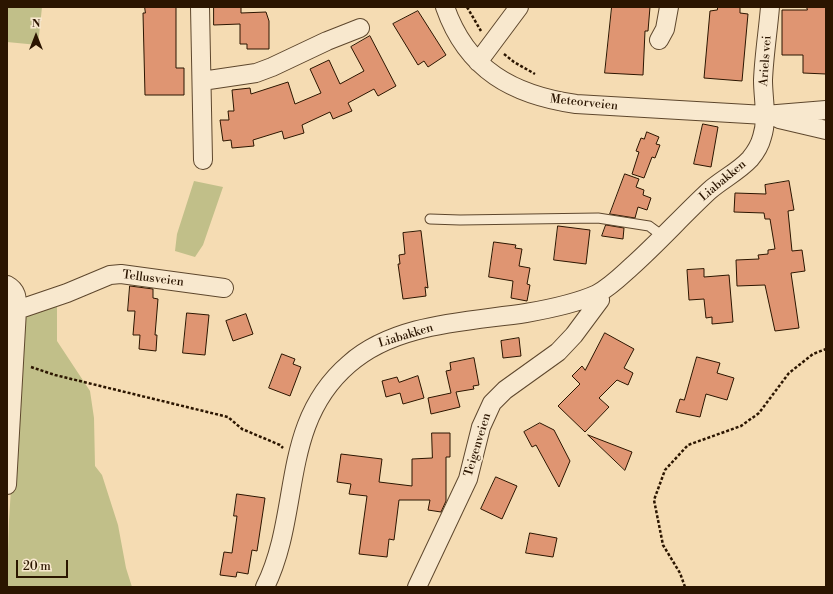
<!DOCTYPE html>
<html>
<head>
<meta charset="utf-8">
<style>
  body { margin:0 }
  #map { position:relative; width:833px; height:594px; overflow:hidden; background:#f5dcb3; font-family:"Libre Bodoni",serif }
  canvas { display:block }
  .frame { position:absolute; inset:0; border:8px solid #2b1500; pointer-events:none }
  .north { position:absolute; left:16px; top:16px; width:40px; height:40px; -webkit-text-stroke:3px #f8e8ce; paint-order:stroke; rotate:0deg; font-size:11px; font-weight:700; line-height:16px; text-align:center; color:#2b1500 }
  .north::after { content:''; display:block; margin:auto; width:14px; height:18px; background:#2b1500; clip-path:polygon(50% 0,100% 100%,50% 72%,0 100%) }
  .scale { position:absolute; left:16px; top:560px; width:52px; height:18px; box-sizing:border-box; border:2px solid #2b1500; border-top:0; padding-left:5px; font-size:12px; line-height:14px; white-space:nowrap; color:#2b1500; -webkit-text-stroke:3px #f8e8ce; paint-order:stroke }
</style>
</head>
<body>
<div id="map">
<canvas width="833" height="594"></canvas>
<div class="frame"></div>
<div class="north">N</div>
<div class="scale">20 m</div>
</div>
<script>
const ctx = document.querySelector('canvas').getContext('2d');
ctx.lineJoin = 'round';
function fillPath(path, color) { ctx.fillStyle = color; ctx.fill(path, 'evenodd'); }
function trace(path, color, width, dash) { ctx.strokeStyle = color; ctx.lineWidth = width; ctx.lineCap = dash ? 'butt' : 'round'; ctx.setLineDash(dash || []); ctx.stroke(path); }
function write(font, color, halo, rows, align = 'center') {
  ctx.font = font + ' "Libre Bodoni",serif'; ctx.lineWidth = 4; ctx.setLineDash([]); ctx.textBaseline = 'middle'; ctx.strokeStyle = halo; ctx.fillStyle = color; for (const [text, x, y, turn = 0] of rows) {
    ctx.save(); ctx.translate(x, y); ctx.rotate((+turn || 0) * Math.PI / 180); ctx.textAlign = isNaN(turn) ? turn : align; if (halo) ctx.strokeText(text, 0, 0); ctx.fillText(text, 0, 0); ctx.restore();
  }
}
fillPath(new Path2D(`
  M 7,7 L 42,7 L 38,45 L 7,42 Z
  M 194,181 L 223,187 L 203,245 L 195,257 L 175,251 L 177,234 Z
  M 57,302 L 57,341 L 90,391 L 94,418 L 95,466 L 102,475 L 118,525 L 126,568 L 132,587 L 7,587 L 9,520 L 22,318 Z`), '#c1bf89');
const building = new Path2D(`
  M 145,7 L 176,7 L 176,68 L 184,68 L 184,95 L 145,95 L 143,13 L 145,13 Z
  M 214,7 L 241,7 L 241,13 L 266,12 L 269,21 L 269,49 L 247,49 L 247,44 L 240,44 L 240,24 L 214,25 Z
  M 612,7 L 650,7 L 648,31 L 645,31 L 643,75 L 605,73 Z
  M 718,7 L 740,7 L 740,13 L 748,14 L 742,81 L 704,78 L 710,11 L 717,10 Z
  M 807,7 L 826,7 L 826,74 L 803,73 L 803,55 L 782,55 L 782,10 L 807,10 Z
  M 418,11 L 446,55 L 428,67 L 424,61 L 418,65 L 393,24 Z
  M 370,36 L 396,86 L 378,96 L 374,89 L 348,103 L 352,111 L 333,119 L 330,112 L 302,125 L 304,133 L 284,139 L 282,131 L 253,140 L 254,146 L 232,148 L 231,140 L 223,141 L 220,120 L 229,120 L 228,111 L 234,111 L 232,90 L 250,88 L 251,94 L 288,82 L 295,104 L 321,93 L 310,69 L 329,60 L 340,84 L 364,71 L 351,47 Z
  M 703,124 L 718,127 L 711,167 L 694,164 Z
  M 647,132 L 659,137 L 656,144 L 660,145 L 655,158 L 652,157 L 644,178 L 632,174 L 639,152 L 636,151 L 641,138 L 644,139 Z
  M 625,174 L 639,179 L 636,187 L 644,190 L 643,195 L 651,198 L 647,210 L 638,207 L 635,218 L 610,214 Z
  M 789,181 L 794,210 L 788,211 L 792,251 L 802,250 L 805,271 L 791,273 L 799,328 L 775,331 L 765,285 L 737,286 L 736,260 L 759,259 L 758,255 L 768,254 L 768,250 L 775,249 L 770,219 L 765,219 L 764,213 L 734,212 L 735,193 L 766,194 L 765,185 Z
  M 606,225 L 624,228 L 623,239 L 602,236 Z
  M 558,226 L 590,230 L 586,264 L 554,260 Z
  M 421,231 L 428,288 L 425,287 L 426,296 L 403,299 L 398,264 L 400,264 L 399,255 L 405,254 L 403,233 Z
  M 494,242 L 516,245 L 515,248 L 522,249 L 519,266 L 530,268 L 527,284 L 530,285 L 527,301 L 511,298 L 513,281 L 489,277 Z
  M 704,269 L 704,277 L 729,275 L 733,322 L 712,324 L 712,317 L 706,318 L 704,299 L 689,300 L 687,270 Z
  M 130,286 L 153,289 L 153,298 L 158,299 L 155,335 L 157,335 L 156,351 L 139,349 L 140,335 L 133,335 L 135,311 L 128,311 Z
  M 187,313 L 209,315 L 205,355 L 183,353 Z
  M 246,314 L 253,334 L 233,341 L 226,321 Z
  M 605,333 L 634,349 L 624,368 L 633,373 L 628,385 L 617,380 L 599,398 L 609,407 L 585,432 L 558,406 L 580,384 L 572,376 L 582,366 L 585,370 Z
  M 519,338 L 521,356 L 503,358 L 501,341 Z
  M 282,354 L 295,359 L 293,364 L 301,367 L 290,396 L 269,388 Z
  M 697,357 L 720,363 L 717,373 L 734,378 L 727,400 L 706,394 L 700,417 L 676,412 L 680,399 L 684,400 Z
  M 474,358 L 479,385 L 473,386 L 474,389 L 456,392 L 460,407 L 431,414 L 428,398 L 451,393 L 446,371 L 451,370 L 450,363 Z
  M 418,376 L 424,398 L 403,404 L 400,393 L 386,397 L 382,381 L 397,377 L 399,382 Z
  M 540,423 L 554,430 L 570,461 L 559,487 L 536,445 L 532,447 L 524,432 Z
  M 432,433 L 450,433 L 450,457 L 446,457 L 446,501 L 441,512 L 428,510 L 430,500 L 399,500 L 394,540 L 389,539 L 387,557 L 359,554 L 367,496 L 349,494 L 351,484 L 337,482 L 341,454 L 382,459 L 379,482 L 412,486 L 412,459 L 432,458 Z
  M 588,435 L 632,452 L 625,470 Z
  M 496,477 L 517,486 L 502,519 L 481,509 Z
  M 237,494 L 265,498 L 257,551 L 252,550 L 248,574 L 237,572 L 236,577 L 220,575 L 224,552 L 232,553 L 237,516 L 234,516 Z
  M 530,533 L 557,538 L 553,557 L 526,553 Z`);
fillPath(building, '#df9572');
trace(building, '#2b1500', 1);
const lane = new Path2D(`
  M 430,219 L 460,220 L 598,218 L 649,226 L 664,237`);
const street = new Path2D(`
  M 200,7 L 203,160
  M 445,7 C 467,70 513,95 576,104 L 765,115 L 826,110
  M 659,40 L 665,29 L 669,7
  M 478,62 L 519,7
  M 202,81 L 256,73 L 272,67 L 327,41 L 360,28
  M 779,119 L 826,130
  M 7,285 C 18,291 17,299 17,310 L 7,485
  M 17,310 L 67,293 L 110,275 L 121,274 L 224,288
  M 265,587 C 302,512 279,424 349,364 C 395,323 467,322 526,313 C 549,309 575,304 597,294 C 610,287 620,277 631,267 C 658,243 682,216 709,191 C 721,180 738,172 750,159 C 755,153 760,145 762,137 C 768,119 763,99 763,80 C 764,56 768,31 770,7
  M 417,587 L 468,479 L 481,427 L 492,403 L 505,390 L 558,352 L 574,335 L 600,300 L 597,294`);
trace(lane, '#5e472d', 11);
trace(street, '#5e472d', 20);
trace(new Path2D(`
  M 467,7 L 481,31
  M 504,54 L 514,62 L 535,74
  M 31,367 L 55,375 L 228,417 L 242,429 L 280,445 L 283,448
  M 685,587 L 680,573 L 663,545 L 654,500 L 665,470 L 688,445 L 741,426 L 759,413 L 789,373 L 813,354 L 826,349`), '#2b1500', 2.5, [3, 2]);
trace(lane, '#f8e8ce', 9);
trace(street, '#f8e8ce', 18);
write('12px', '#2b1500', '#f8e8ce', [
  ["Ariels vei",766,61,-86],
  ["Meteorveien",584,103,6],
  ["Liabakken",723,181,-40],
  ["Tellusveien",153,279,7],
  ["Liabakken",406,336,-17],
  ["Teigenveien",478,445,-73]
]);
</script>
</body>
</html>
